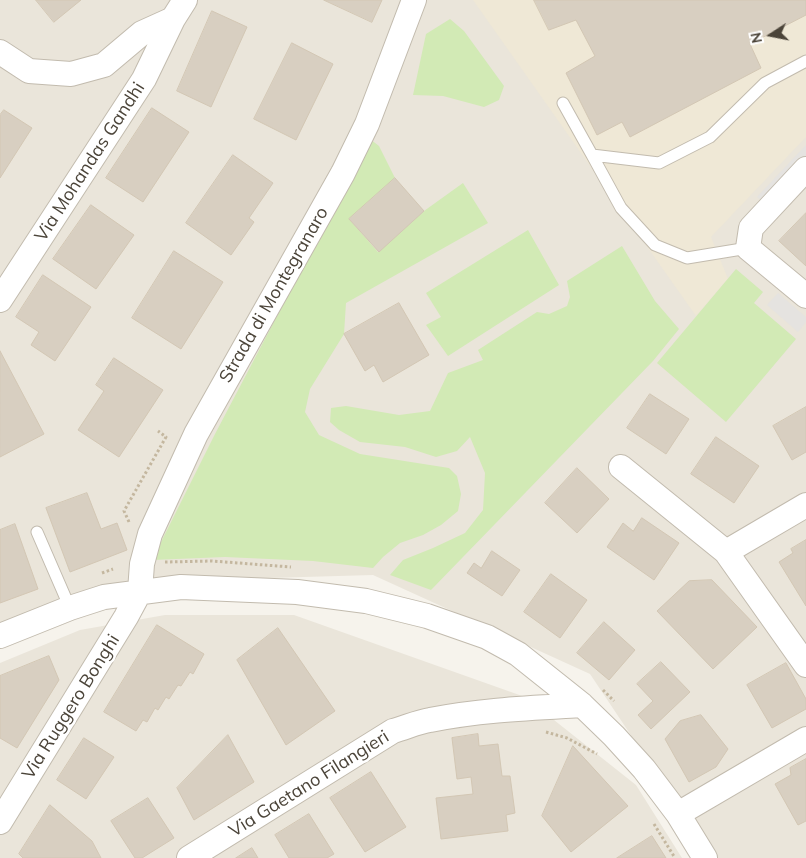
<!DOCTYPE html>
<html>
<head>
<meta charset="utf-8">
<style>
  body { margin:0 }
  #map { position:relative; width:806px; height:858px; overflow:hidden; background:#f6f3ec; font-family:Mulish,sans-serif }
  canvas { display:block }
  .north { position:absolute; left:746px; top:10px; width:50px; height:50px; -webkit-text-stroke:4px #fff; paint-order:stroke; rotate:259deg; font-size:14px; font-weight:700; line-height:20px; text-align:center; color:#4b4439 }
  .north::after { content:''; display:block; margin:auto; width:18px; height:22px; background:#4b4439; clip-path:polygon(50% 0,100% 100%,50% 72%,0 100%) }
</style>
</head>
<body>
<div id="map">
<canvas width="806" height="858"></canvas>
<div class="north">N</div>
</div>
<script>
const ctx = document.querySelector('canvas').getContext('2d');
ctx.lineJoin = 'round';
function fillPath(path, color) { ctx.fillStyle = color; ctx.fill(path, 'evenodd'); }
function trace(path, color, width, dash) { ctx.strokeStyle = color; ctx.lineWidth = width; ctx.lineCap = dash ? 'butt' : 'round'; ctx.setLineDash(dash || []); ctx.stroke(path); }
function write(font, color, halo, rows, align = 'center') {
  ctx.font = font + ' Mulish,sans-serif'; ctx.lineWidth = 5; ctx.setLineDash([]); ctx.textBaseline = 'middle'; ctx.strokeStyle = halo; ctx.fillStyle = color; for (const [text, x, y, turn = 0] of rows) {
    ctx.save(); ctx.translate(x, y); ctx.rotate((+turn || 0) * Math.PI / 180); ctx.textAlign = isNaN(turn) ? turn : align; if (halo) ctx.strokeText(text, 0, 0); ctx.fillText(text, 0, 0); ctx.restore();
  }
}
fillPath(new Path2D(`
  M 0,0 L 806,0 L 806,858 L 713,858 L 590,674 L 373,575 L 129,582 L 0,628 Z
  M 165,615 L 294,615 L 525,697 L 636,785 L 682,858 L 0,858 L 0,663 L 80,630 Z`), '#eae5da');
fillPath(new Path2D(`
  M 473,0 L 806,0 L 806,137 L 711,237 L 728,279 L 696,316 Z`), '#efe8d6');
fillPath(new Path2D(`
  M 450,19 L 464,31 L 504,86 L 499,100 L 484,107 L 443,96 L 413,95 L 426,34 Z
  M 370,139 L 379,146 L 395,178 L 349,219 L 378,252 L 424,211 L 463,183 L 488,223 L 346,303 L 344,334 L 310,389 L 305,412 L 319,435 L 360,454 L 449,468 L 457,476 L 461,494 L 458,511 L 441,525 L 423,535 L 400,543 L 383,557 L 373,568 L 313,561 L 225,557 L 152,560 L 215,434 Z
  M 528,230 L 559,285 L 448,356 L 426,325 L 441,317 L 426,293 Z
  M 622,246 L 655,301 L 679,329 L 653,361 L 431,590 L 390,575 L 403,560 L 433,548 L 465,533 L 483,510 L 485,473 L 470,437 L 457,451 L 436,457 L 405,447 L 360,442 L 339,430 L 330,422 L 331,408 L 346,406 L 399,415 L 430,411 L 448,373 L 483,360 L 478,350 L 537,312 L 549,314 L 567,306 L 570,297 L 567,281 Z
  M 736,269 L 763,292 L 754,303 L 796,339 L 726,422 L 657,363 Z`), '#d2eab5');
fillPath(new Path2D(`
  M 806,145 L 806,157 L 763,202 L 757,197 Z
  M 778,293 L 806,317 L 806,322 L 798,332 L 767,305 Z`), '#e5e3e0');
const building = new Path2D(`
  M 36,0 L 81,0 L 54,22 Z
  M 324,0 L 382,0 L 372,22 Z
  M 534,0 L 806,0 L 806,15 L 750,44 L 761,68 L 630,137 L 622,122 L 597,135 L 566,73 L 595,56 L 576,20 L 549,30 Z
  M 212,11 L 247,27 L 211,107 L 177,91 Z
  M 292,43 L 333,64 L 296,140 L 254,119 Z
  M 152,108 L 189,132 L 143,202 L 106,178 Z
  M 4,110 L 32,128 L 0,178 L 0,115 Z
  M 233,155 L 273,183 L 249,218 L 254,222 L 231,255 L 186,223 Z
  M 395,178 L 424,211 L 379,252 L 349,219 Z
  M 91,205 L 134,235 L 96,289 L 53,259 Z
  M 806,213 L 806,266 L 779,241 Z
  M 174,251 L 223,282 L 181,349 L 132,318 Z
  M 43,275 L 91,307 L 55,361 L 31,345 L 39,332 L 16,317 Z
  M 399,303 L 429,355 L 383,382 L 374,365 L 365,371 L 344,334 Z
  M 0,351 L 44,434 L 0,457 Z
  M 114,358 L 163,390 L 119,457 L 78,430 L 104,391 L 96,385 Z
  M 650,394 L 689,419 L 666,454 L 627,428 Z
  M 806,407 L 806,452 L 792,460 L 773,426 Z
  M 716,437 L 759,466 L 734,503 L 691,474 Z
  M 577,468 L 609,499 L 577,533 L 545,503 Z
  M 87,493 L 101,529 L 117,523 L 127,550 L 70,572 L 46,508 Z
  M 642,518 L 679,543 L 654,580 L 607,547 L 623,523 L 633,531 Z
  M 15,524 L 38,589 L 0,603 L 0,530 Z
  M 806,540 L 806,606 L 779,562 L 793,553 L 791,549 Z
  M 492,551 L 520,570 L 502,596 L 467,573 L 474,563 L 481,568 Z
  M 551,574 L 587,600 L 560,638 L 524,612 Z
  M 712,580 L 757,627 L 713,669 L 657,611 L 689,581 Z
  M 604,622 L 635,650 L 609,680 L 577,653 Z
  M 157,625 L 204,654 L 193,674 L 190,672 L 181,686 L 178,685 L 169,699 L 166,697 L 158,710 L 155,708 L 147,722 L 143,720 L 136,731 L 104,712 Z
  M 278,628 L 335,711 L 286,745 L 237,660 Z
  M 49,656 L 59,680 L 17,748 L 0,738 L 0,676 Z
  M 661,662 L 690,692 L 651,729 L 638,715 L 653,701 L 637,684 Z
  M 786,663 L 806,699 L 806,709 L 772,728 L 747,685 Z
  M 701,715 L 728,749 L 716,767 L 689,782 L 665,739 L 680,721 Z
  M 478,734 L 479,746 L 498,744 L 502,776 L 510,776 L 515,813 L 506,815 L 508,831 L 441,839 L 436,798 L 473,794 L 471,777 L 457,779 L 452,738 Z
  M 228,735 L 254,782 L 194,820 L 177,788 Z
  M 84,738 L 114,757 L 86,799 L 57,780 Z
  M 573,746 L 628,806 L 571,852 L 542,816 Z
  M 806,759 L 806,821 L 798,825 L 775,784 L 791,775 L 790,768 Z
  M 371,772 L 406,827 L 365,852 L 330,798 Z
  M 148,798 L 174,838 L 142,858 L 135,858 L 111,821 Z
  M 50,805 L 92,841 L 101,858 L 23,858 L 19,854 Z
  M 309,814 L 334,854 L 327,858 L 289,858 L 275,835 Z
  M 652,836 L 666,858 L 617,858 Z
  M 252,848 L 258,858 L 236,858 Z`);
fillPath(building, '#d8cfc1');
trace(building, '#d3c7b4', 1);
const service = new Path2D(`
  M 563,103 L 592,155 L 659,163 L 710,137 L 765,83 L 806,61
  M 592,155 L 621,208 L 655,245 L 687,258 L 748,248
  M 37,532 L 70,608`);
const minor = new Path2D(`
  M 0,52 L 29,71 L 71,74 L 104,65 L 142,33 L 173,19
  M 806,169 L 751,228 L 748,248 L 806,296
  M 0,300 L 144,79 L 173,19 L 185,0
  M 621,467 L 726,552 L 806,665
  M 726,552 L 806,505
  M 0,636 L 70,608 L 104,597 L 181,587 L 297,592 L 366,601 L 427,616 L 487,637 L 518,654 L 582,705 L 614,736 L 644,769 L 678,814 L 705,858
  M 678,814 L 806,739
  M 0,822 L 126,617 L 140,591 L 142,564 L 150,534 L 196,434 L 343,173 L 367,124 L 414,0
  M 189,858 L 393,731 C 405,728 417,722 430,720 C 480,710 531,708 582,705`);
trace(service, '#c2bbae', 13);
trace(minor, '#c2bbae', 26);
trace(new Path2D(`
  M 129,522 L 124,511 L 166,437 L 158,431
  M 165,562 L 212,561 L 291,567
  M 102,573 L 113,569
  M 603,690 L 614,701
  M 546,732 L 567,738 L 597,754
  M 654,824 L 675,858`), '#c4b79f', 3, [2.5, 2.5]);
trace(service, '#fff', 11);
trace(minor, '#fff', 24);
write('18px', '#4b4439', '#fff', [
  ["Via Mohandas Gandhi",90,162,-57],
  ["Strada di Montegranaro",274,295,-60],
  ["Via Ruggero Bonghi",71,707,-58],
  ["Via Gaetano Filangieri",309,784,-32]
]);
</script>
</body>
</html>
